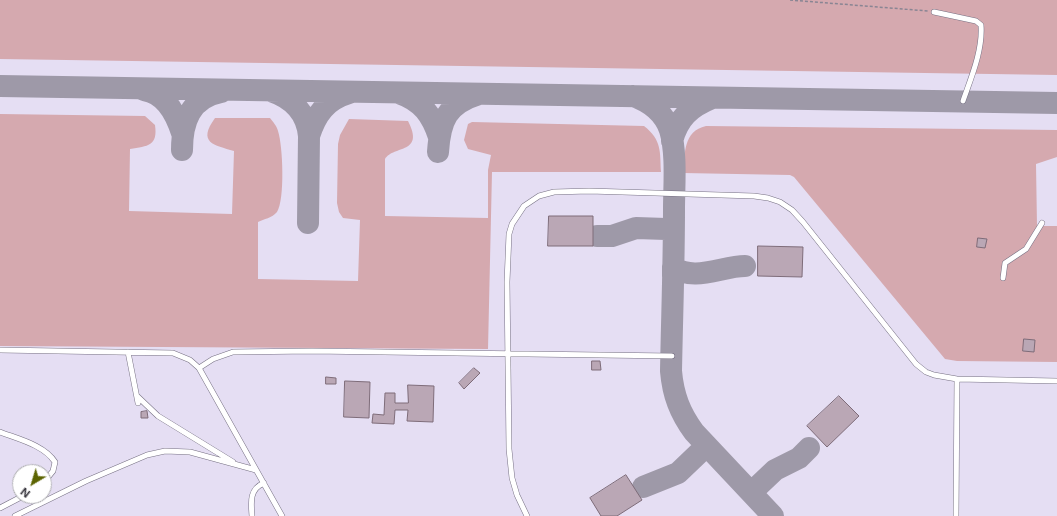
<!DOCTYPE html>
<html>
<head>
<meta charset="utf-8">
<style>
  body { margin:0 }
  #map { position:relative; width:1057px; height:516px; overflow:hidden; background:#e5def3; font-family:Inter,sans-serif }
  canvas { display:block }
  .north { position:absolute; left:12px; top:464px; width:40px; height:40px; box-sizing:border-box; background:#fff; border:1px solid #afafb2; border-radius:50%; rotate:218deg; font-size:11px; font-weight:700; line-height:16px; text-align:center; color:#38363e }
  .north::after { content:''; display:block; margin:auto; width:14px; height:18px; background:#5c6402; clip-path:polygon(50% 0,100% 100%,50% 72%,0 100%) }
</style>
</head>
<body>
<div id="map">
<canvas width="1057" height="516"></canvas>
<div class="north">N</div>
</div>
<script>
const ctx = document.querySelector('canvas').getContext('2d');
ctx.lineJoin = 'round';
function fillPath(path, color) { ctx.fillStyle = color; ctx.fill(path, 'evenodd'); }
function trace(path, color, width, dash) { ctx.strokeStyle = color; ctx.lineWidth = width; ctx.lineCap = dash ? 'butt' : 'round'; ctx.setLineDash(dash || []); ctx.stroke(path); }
fillPath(new Path2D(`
  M 0,0 L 1057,0 L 1057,75 L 0,59 Z
  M 0,114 L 145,116 L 155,125 C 158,146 148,146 130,149 L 129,211 L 232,214 L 234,151 C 214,145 197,143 215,118 L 270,118 C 273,122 277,126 278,131 C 283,146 285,200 277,212 C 272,218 264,219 258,222 L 258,279 L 358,281 L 360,220 L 343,218 L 339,212 L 337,203 L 338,144 L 340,135 L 349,119 L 408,121 C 425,154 394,145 385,159 L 385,216 L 488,218 L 488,170 L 491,155 L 468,149 L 464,140 L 468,124 L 472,122 L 644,126 C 662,140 660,152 661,172 L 492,172 L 488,349 L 0,346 Z
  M 706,126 L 1057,130 L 1057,157 L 1036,164 L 1037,226 L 1057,226 L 1057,362 L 957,361 L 945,359 L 794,177 L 790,175 L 683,173 C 685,154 683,131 706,126 Z`), '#d5a9af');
trace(new Path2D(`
  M 0,86 L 1057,103
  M 144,90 C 165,93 176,114 182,133
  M 271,91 C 292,98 307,113 309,136 L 308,223
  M 399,93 C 422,101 432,115 439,137
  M 633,96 C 650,102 664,113 670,130 C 677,153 674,186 674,209 C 674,263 672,317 671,371 C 673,395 680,413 694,432 L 773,516
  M 309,136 C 316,114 326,100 349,93
  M 672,141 C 678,118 690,107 712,98
  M 182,150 C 182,122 190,98 221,92
  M 438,152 C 440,120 447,104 479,94
  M 597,236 L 612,236 L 636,228 L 666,229
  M 676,275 L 673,276 L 673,267 C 694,282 722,266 745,266
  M 643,487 L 678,473 L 701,451
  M 756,488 L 775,470 L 799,458 L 809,448`), '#9e99a8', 22);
const building = new Path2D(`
  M 549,216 L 593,216 L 593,246 L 548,246 Z
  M 978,238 L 987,239 L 985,248 L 977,247 Z
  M 758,246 L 803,247 L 802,277 L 758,276 Z
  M 1024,339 L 1035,340 L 1034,352 L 1023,351 Z
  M 592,361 L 600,361 L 601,370 L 592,370 Z
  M 474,368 L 480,373 L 464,389 L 459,383 Z
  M 326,377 L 336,378 L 336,384 L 326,384 Z
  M 345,381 L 370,382 L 369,418 L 344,417 Z
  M 408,385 L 434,386 L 433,422 L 407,421 L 408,410 L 395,410 L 394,424 L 372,423 L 373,414 L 384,415 L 385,393 L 395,393 L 395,403 L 408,403 Z
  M 839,396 L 859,416 L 827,447 L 807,426 Z
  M 147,411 L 148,418 L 141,418 L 141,412 Z
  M 626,475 L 642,500 L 617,516 L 601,516 L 590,498 Z`);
fillPath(building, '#baa7b5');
trace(building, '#7e6c79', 1);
const lane = new Path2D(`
  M 934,12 L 976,21 L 981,25 C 983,50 971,78 963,101
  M 1003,278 L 1005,263 L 1026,249 L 1042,223
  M 0,350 L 173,353 L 190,360 L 199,368 L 282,516
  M 128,352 L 138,403
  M 199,368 L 213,359 L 233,352 L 312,351 L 672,356
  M 137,396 L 158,416 L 233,462
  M 0,432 C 18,439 44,445 55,462 L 53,471 L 44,482
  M 0,508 L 23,496
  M 15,516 L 86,481 L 147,455 L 165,451 L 190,452 L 256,470
  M 252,516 C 251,503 249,489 264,483
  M 527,516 L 517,495 L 512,478 L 509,449 L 507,282 L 509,234 L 512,224 L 524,206 L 539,196 L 554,192 L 589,191 L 754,196 L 768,198 L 780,202 L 792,210 L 803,222 L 916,364 L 926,372 L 934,375 L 957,379 L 1057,381
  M 956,516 L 957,379`);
trace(lane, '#767083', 6);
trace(new Path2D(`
  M 790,0 L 928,11`), '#898593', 1.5, [3, 2]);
trace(lane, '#fff', 5);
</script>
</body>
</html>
